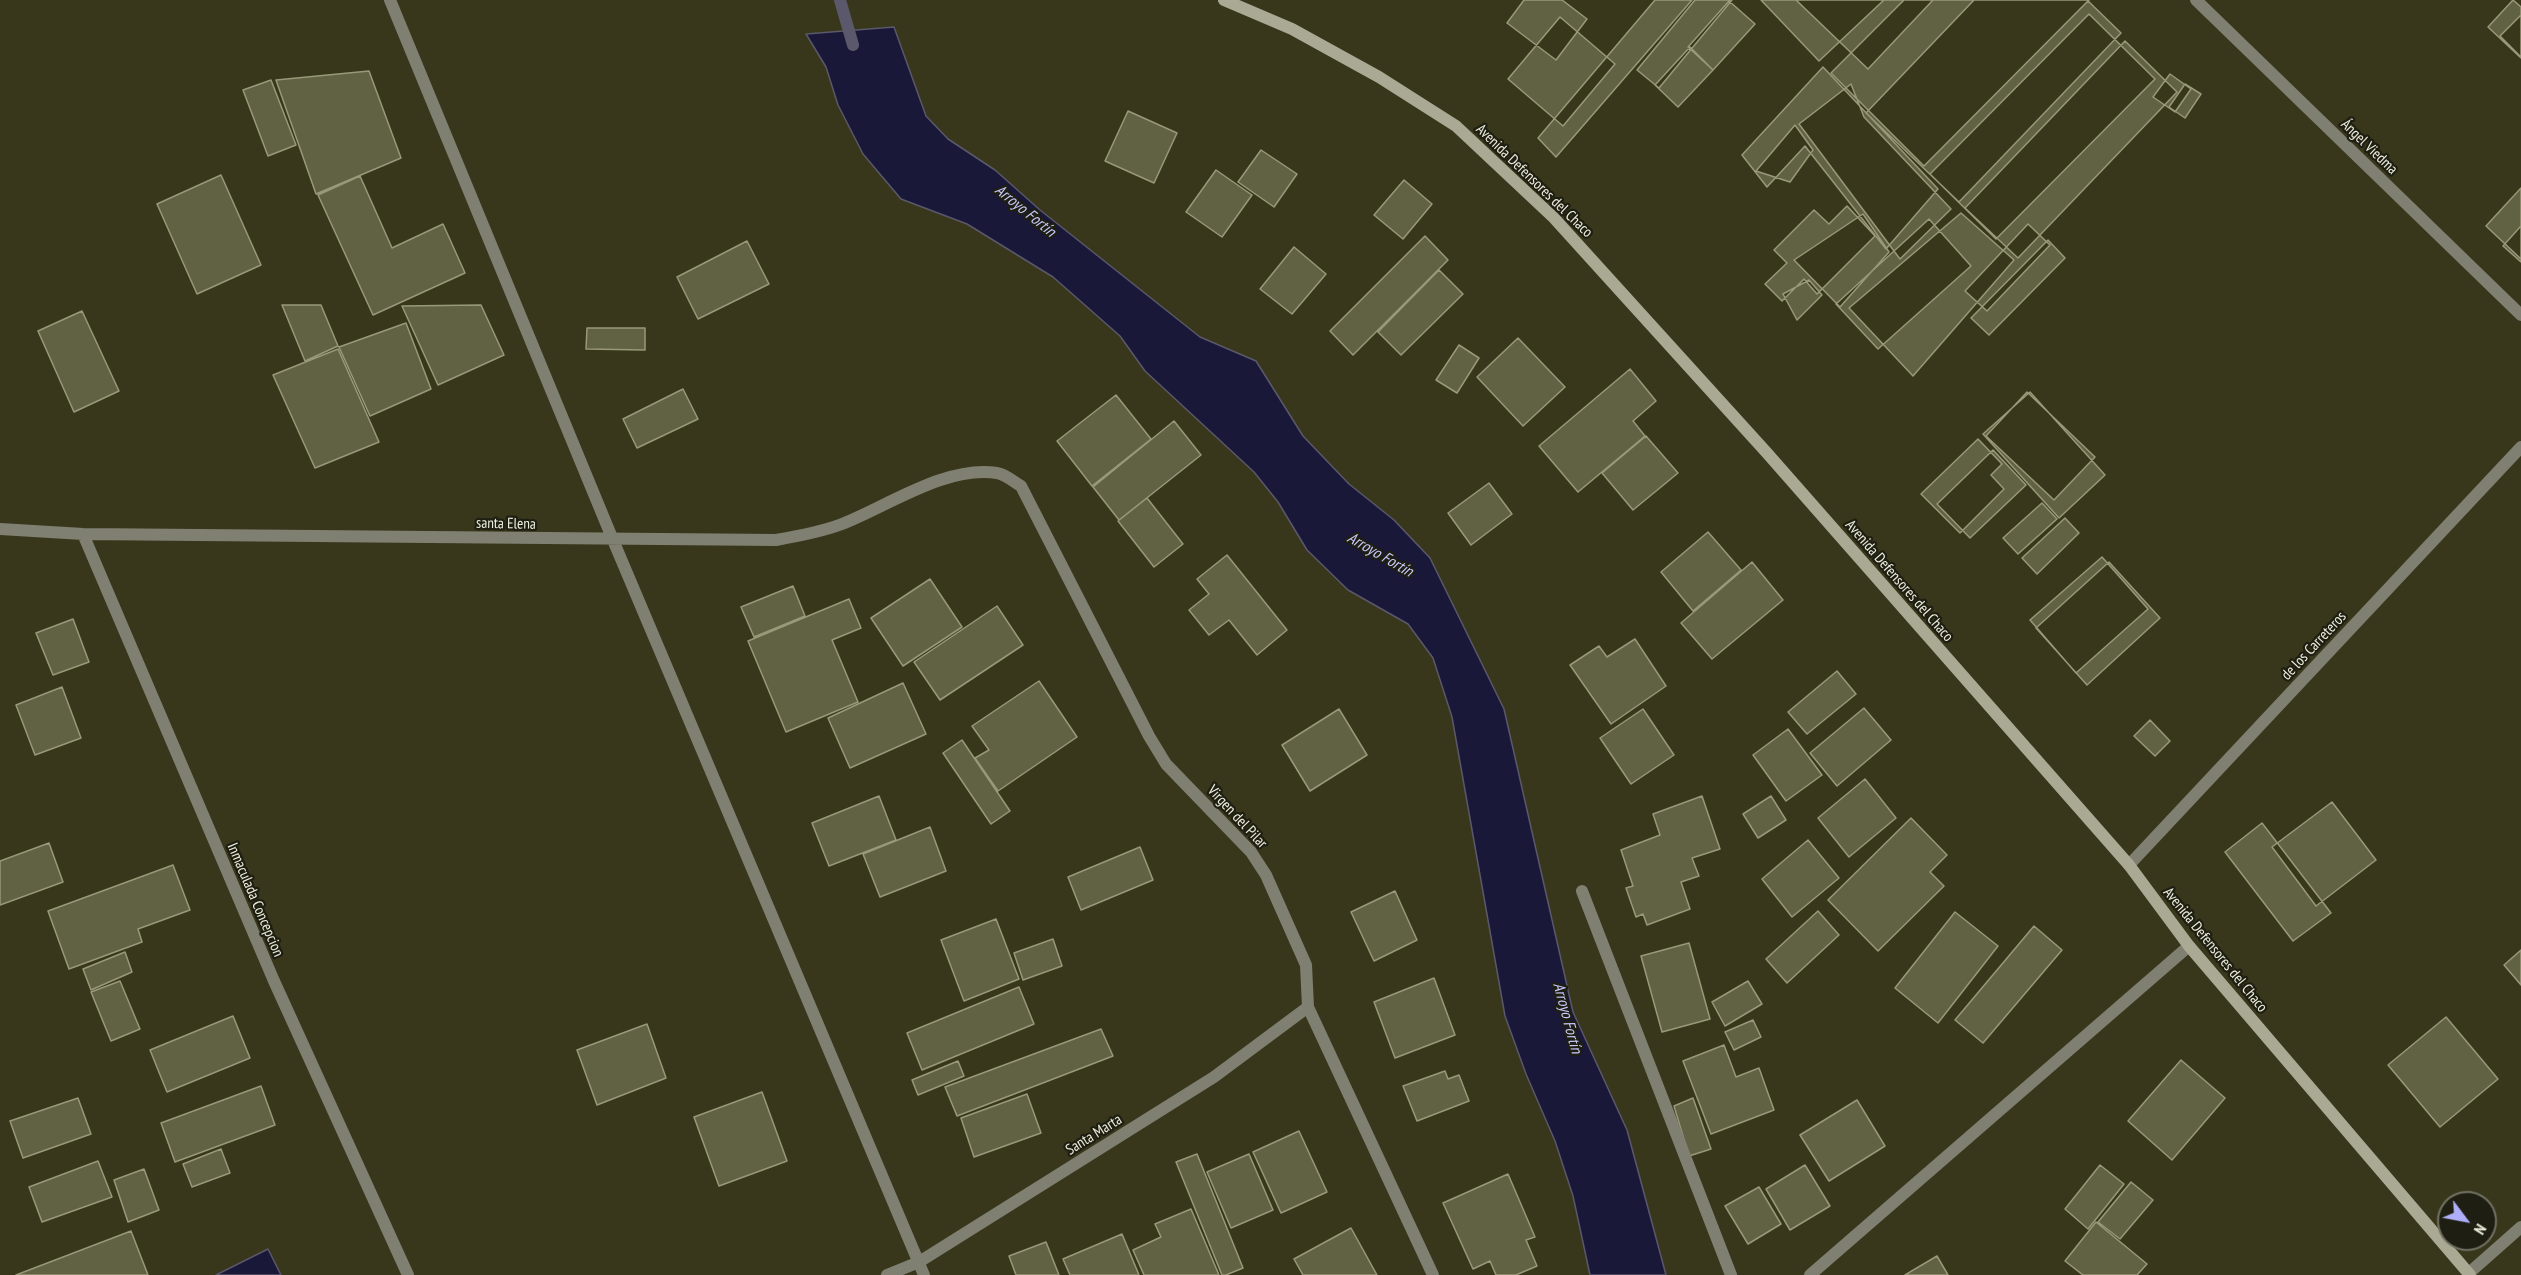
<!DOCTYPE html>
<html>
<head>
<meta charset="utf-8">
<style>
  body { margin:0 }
  #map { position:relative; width:2521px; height:1275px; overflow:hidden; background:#38371b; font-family:"PT Sans Narrow",sans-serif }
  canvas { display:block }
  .north { position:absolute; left:2437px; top:1191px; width:60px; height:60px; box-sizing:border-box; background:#1e1e12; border:2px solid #717163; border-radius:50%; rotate:122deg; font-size:16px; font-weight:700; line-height:24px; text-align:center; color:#eed }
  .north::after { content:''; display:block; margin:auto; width:21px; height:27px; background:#aeaefa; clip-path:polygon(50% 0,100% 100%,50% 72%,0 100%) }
</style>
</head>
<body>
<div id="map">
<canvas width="2521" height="1275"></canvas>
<div class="north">N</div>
</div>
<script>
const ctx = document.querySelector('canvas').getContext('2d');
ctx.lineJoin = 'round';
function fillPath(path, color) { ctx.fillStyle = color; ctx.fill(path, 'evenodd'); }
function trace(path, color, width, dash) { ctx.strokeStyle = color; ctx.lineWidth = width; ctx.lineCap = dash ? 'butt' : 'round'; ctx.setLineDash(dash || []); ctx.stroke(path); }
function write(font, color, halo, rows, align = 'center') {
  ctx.font = font + ' "PT Sans Narrow",sans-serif'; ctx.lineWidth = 4.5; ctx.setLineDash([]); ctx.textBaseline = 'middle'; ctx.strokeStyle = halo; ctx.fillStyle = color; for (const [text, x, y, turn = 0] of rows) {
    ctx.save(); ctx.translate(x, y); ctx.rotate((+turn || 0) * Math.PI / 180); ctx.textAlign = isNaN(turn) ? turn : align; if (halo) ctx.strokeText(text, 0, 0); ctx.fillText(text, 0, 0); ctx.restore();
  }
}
const water = new Path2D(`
  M 894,27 L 926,116 L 948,139 L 995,170 L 1040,210 L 1200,337 L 1256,361 L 1303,436 L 1349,484 L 1394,520 L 1430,558 L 1504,709 L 1573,1012 L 1627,1130 L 1666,1275 L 1590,1275 L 1573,1196 L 1555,1141 L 1526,1074 L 1505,1016 L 1452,717 L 1433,658 L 1408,624 L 1348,590 L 1307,550 L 1278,502 L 1254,472 L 1145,371 L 1120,336 L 1053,277 L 967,224 L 901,199 L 863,154 L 838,105 L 826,67 L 806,34 Z
  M 268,1249 L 281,1275 L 216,1275 Z`);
fillPath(water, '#1a1839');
trace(water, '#5a586a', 1.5);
trace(new Path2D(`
  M 840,0 L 853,45`), '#5a586a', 12);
const building = new Path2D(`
  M 1524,0 L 1562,0 L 1587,19 L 1556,60 L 1507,23 Z
  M 1655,0 L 1692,0 L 1556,157 L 1538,138 Z
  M 1695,0 L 1732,0 L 1659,88 L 1637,70 Z
  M 1761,0 L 1884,0 L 1819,61 Z
  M 1796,0 L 1933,0 L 1868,69 Z
  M 1904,0 L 2089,0 L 1924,166 L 1831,73 Z
  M 1974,0 L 2087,0 L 2121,33 L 1959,202 L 1866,113 Z
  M 2513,0 L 2521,7 L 2521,58 L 2488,27 Z
  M 1729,1 L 1755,24 L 1713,70 L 1688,47 Z
  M 2089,14 L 2155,79 L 1996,239 L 1930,174 Z
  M 2521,15 L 2521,57 L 2500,36 Z
  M 1560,17 L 1615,64 L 1563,126 L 1508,79 Z
  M 2125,41 L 2177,92 L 2018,258 L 1965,208 Z
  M 1690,47 L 1713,70 L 1678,107 L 1655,85 Z
  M 1823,67 L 1938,189 L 1886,249 L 1805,146 L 1767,187 L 1742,155 Z
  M 369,71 L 401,158 L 316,194 L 276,80 Z
  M 2170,74 L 2191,89 L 2175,112 L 2153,97 Z
  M 271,80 L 296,145 L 268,156 L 243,90 Z
  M 1851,84 L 1864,117 L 1951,209 L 1900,259 L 1799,124 Z
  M 2185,84 L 2201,94 L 2185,118 L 2169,107 Z
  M 1128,111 L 1177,133 L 1154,183 L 1105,161 Z
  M 1795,125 L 1813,150 L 1790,182 L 1756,171 Z
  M 1261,150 L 1297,174 L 1274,207 L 1238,182 Z
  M 1216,170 L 1252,195 L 1222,237 L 1186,212 Z
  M 221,175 L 261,265 L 197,294 L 157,204 Z
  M 360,176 L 392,248 L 443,224 L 465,273 L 373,315 L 318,195 Z
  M 1404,180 L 1432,204 L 1403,239 L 1374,215 Z
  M 2521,188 L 2521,259 L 2486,226 Z
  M 1847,206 L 1875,236 L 1817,294 L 1804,279 L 1782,301 L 1765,284 L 1787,263 L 1774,250 L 1814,210 L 1829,224 Z
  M 1961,213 L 2014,260 L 1913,376 L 1849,308 Z
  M 1863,214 L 1889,252 L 1840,307 L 1794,260 Z
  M 1929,219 L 1971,266 L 1878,349 L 1836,304 Z
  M 2028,224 L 2050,245 L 1987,311 L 1965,291 Z
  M 2521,226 L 2521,262 L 2503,246 Z
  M 1425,236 L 1448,260 L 1353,355 L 1330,331 Z
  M 2048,240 L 2065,258 L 1989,335 L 1971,318 Z
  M 747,241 L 769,284 L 698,319 L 677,277 Z
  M 1294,247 L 1326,274 L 1292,314 L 1260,289 Z
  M 1439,270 L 1463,294 L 1401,355 L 1378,332 Z
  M 1809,280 L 1822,295 L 1797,320 L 1783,294 Z
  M 282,305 L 321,305 L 338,346 L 305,361 Z
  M 481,305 L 504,355 L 438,385 L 402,306 Z
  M 82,311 L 119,391 L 74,412 L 38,331 Z
  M 406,323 L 431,389 L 370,416 L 339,347 Z
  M 587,328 L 645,328 L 645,350 L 586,349 Z
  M 1518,338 L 1565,387 L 1523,426 L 1477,377 Z
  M 1459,345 L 1479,358 L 1457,393 L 1436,380 Z
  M 338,349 L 379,442 L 315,468 L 273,375 Z
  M 1630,369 L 1656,401 L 1633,421 L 1645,436 L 1578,492 L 1539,446 Z
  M 683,389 L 698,419 L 637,448 L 623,419 Z
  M 2027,392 L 2095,457 L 2054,500 L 1986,436 Z
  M 2030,392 L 2105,475 L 2059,518 L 1983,434 Z
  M 1116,395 L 1151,439 L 1092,486 L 1057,441 Z
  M 1174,421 L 1201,455 L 1119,520 L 1093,487 Z
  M 1646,436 L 1678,473 L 1633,510 L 1602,473 Z
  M 1978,439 L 2002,464 L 1991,475 L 2004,489 L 1960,533 L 1921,494 Z
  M 1993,450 L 2026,485 L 1970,538 L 1937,504 Z
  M 1489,483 L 1512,514 L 1471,545 L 1448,513 Z
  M 1147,498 L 1183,544 L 1154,567 L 1118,521 Z
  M 2042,503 L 2057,519 L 2018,554 L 2003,538 Z
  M 2065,518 L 2079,533 L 2037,574 L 2022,558 Z
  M 1708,532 L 1741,570 L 1693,611 L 1661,572 Z
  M 1227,555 L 1287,630 L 1257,655 L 1229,620 L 1209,635 L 1189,610 L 1209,594 L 1197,579 Z
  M 2102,557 L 2148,609 L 2076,673 L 2030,620 Z
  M 1752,562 L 1783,600 L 1712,659 L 1681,623 Z
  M 2109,562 L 2160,618 L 2087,685 L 2036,628 Z
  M 930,579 L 962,627 L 903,666 L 871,618 Z
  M 793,586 L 805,616 L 754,637 L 741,607 Z
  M 849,599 L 861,628 L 832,640 L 858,702 L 786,732 L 748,641 Z
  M 997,606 L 1023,645 L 940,700 L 914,662 Z
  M 73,619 L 89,662 L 53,675 L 36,633 Z
  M 1635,639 L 1666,686 L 1611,724 L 1570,665 L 1599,646 L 1607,657 Z
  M 1837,671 L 1856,694 L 1807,734 L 1788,712 Z
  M 1039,681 L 1077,737 L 998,791 L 975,758 L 989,750 L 972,726 Z
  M 903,683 L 926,734 L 850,768 L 828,718 Z
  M 62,687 L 81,738 L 35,755 L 16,705 Z
  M 1864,708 L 1891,740 L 1837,786 L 1810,753 Z
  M 1339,709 L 1367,755 L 1310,791 L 1282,745 Z
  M 1643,709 L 1674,755 L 1631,784 L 1600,738 Z
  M 2150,720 L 2170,741 L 2155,756 L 2134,736 Z
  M 1788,729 L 1822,775 L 1786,801 L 1753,755 Z
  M 962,740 L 1010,811 L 991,824 L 943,753 Z
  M 1865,779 L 1896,818 L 1849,857 L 1818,818 Z
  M 879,796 L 896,840 L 829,866 L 812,823 Z
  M 1702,796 L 1720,849 L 1692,858 L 1699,876 L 1681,882 L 1690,909 L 1647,925 L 1643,914 L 1636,917 L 1626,888 L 1633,886 L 1621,850 L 1660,835 L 1653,814 Z
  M 1771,796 L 1786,820 L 1758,838 L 1743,814 Z
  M 2332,802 L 2376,860 L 2316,906 L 2272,847 Z
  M 1911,818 L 1947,855 L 1930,872 L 1944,886 L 1878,951 L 1828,900 Z
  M 2262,823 L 2331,913 L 2293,941 L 2225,852 Z
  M 930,827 L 946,871 L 880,897 L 863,854 Z
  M 1808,840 L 1839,878 L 1792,917 L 1762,879 Z
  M 49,843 L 63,882 L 0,905 L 0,861 Z
  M 1140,847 L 1153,880 L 1081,910 L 1068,877 Z
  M 173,865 L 190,910 L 138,929 L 142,942 L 69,969 L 48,911 Z
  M 1395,891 L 1417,940 L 1374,961 L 1351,912 Z
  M 1818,911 L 1839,935 L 1787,983 L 1766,959 Z
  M 1955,912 L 1998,946 L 1938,1023 L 1895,988 Z
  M 996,919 L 1019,979 L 964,1001 L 941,940 Z
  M 2034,926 L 2062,950 L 1983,1043 L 1955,1020 Z
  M 1053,939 L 1062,966 L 1023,980 L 1014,953 Z
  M 1689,943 L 1710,1019 L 1662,1032 L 1641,956 Z
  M 2521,950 L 2521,985 L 2504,965 Z
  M 125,952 L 132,972 L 91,990 L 83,969 Z
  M 1434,978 L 1455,1035 L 1395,1058 L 1374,1002 Z
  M 120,981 L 140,1029 L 111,1041 L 91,992 Z
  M 1748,981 L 1762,1004 L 1725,1026 L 1712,1002 Z
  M 1019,987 L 1034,1024 L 922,1070 L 907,1033 Z
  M 233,1016 L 250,1058 L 167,1092 L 150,1050 Z
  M 2446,1017 L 2498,1079 L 2440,1127 L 2388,1065 Z
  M 1753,1020 L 1761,1037 L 1734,1050 L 1725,1032 Z
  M 647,1024 L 666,1078 L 597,1105 L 577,1050 Z
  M 1101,1029 L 1113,1056 L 957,1116 L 945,1087 Z
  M 1724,1045 L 1736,1077 L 1759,1068 L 1774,1110 L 1711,1134 L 1683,1061 Z
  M 2181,1060 L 2225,1098 L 2172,1160 L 2128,1121 Z
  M 958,1061 L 964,1076 L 918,1095 L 912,1080 Z
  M 1445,1071 L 1448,1079 L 1459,1075 L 1469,1101 L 1417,1121 L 1403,1086 Z
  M 261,1086 L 275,1125 L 175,1162 L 161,1123 Z
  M 762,1092 L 787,1161 L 719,1186 L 694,1117 Z
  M 1027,1094 L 1041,1133 L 974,1157 L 961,1118 Z
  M 78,1098 L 91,1134 L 23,1158 L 10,1121 Z
  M 1693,1098 L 1711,1149 L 1689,1156 L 1674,1106 Z
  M 1857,1100 L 1885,1146 L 1829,1181 L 1800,1135 Z
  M 1299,1131 L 1327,1192 L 1281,1213 L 1253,1152 Z
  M 221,1149 L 230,1173 L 192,1187 L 183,1164 Z
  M 1197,1154 L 1243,1268 L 1226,1275 L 1222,1275 L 1176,1162 Z
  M 1249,1154 L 1273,1210 L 1231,1228 L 1207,1172 Z
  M 98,1161 L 112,1197 L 42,1222 L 29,1187 Z
  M 1805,1165 L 1830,1206 L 1790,1230 L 1766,1189 Z
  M 2100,1165 L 2124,1184 L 2088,1229 L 2065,1209 Z
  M 144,1169 L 159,1210 L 128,1222 L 114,1180 Z
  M 1508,1174 L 1535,1237 L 1526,1240 L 1537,1266 L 1516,1275 L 1496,1275 L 1490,1261 L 1473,1269 L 1443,1203 Z
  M 2131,1182 L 2153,1200 L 2120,1239 L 2098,1222 Z
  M 1759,1187 L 1781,1224 L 1748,1244 L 1725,1206 Z
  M 1191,1209 L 1219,1275 L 1144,1275 L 1133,1250 L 1161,1237 L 1155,1224 Z
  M 2096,1222 L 2147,1264 L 2137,1275 L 2083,1275 L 2065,1261 Z
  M 1351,1228 L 1377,1275 L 1303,1275 L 1294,1259 Z
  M 131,1231 L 148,1275 L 16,1275 Z
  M 1122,1234 L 1139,1275 L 1070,1275 L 1063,1259 Z
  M 1046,1242 L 1059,1275 L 1016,1275 L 1009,1256 Z
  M 1937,1256 L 1948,1275 L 1905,1275 Z`);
fillPath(building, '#616143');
trace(building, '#99997a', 1.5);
trace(new Path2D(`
  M 1582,891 L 1731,1275`), '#808072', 12);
trace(new Path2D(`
  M 390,0 L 613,540 L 924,1275
  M 2196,0 L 2521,315
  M 0,529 L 83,534 L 776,540 C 799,536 821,532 842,524 C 888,506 946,465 997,473 C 1005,474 1014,482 1021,486 L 1149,736 L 1166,764 L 1251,852 L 1266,875 L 1306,965 L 1308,1007 L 1433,1275
  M 83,534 L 274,981 L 408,1275
  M 2129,865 L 2521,447
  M 2469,1273 L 2521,1227
  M 887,1275 L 919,1262 L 1214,1077 L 1308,1007
  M 1810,1275 L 2189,946`), '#808072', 12);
trace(new Path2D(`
  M 1224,0 L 1292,29 L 1379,77 L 1456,126 L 1554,218 L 1767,453 L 2129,865 L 2189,946 L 2470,1275`), '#a9a994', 12);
write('15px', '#eed', '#1e1e12', [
  ["Ángel Viedma",2369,147,44],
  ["Avenida Defensores del Chaco",1534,181,44],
  ["santa Elena",506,524,1],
  ["Avenida Defensores del Chaco",1899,581,49],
  ["de los Carreteros",2314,646,-47],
  ["Virgen del Pilar",1237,817,47],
  ["Inmaculada Concepcion",255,900,67],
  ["Avenida Defensores del Chaco",2215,950,51],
  ["Santa Marta",1094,1135,-32]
]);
write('italic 16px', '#c7c8fd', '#1e1e12', [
  ["Arroyo Fortín",1025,211,39],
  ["Arroyo Fortín",1380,555,30],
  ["Arroyo Fortín",1567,1018,75]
]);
</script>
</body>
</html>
